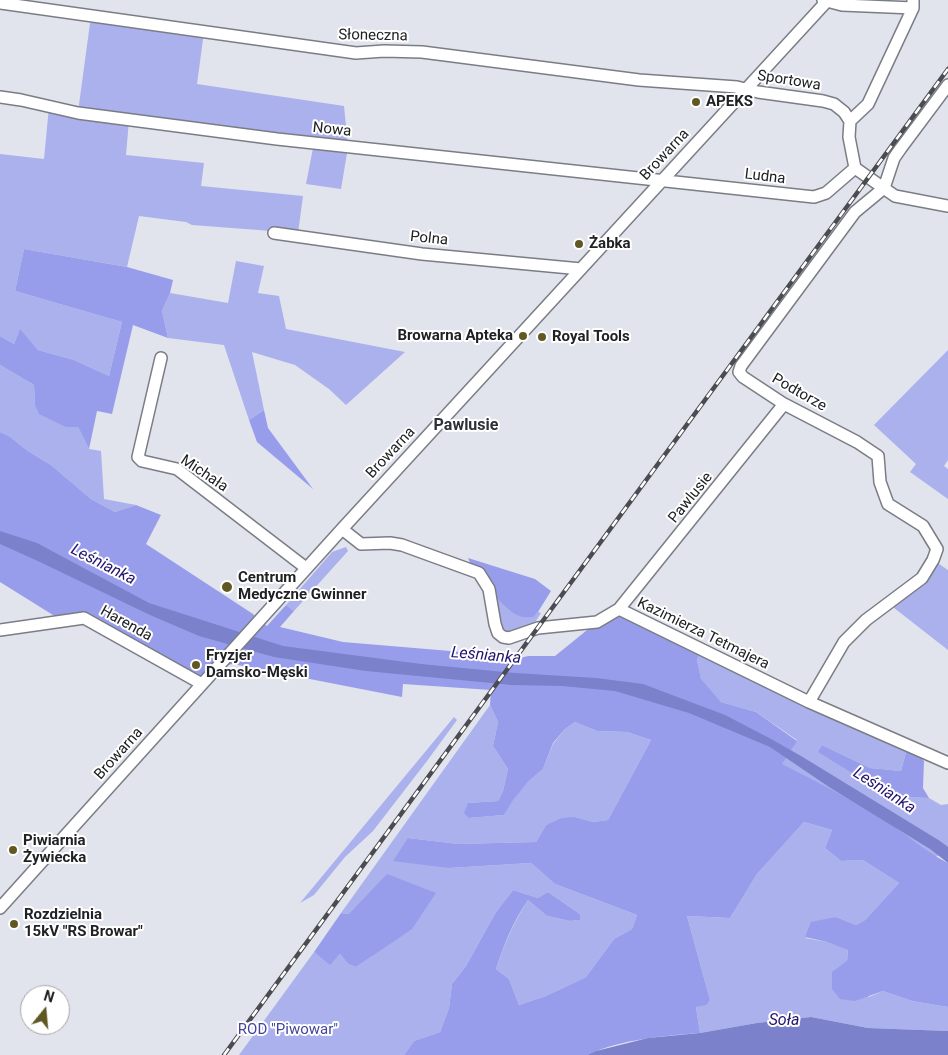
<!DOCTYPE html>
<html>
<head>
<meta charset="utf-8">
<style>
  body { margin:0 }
  #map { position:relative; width:948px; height:1055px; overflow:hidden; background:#e1e3ed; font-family:Roboto,sans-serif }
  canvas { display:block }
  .north { position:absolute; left:20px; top:985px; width:50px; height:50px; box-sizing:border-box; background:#fff; border:1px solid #a6a6a7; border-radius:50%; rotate:17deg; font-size:14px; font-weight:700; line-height:20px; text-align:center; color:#202124 }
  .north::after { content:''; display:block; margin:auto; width:18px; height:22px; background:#605723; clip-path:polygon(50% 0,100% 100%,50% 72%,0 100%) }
</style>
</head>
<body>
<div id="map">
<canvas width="948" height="1055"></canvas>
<div class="north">N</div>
</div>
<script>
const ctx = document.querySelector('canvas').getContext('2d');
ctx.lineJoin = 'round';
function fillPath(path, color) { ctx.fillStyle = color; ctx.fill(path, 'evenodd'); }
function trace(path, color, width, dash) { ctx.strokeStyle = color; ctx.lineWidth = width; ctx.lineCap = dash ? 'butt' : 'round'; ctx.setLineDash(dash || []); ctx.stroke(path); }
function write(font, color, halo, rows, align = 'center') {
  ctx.font = font + ' Roboto,sans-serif'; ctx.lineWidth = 4; ctx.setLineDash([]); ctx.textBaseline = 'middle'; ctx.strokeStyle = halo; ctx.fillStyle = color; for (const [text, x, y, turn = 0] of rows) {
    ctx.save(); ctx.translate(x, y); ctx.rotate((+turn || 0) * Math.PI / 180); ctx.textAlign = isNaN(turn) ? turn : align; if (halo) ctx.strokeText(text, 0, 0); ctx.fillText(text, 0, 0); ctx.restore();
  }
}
fillPath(new Path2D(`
  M 91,16 L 204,32 L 197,84 L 344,106 L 348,147 L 341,189 L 306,184 L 314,143 L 129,120 L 126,155 L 204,163 L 201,186 L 303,196 L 298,233 L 192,225 L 186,222 L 139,216 L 127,267 L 24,249 L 15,291 L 122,322 L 109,376 L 74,360 L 38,350 L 20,330 L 14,344 L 0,336 L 0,154 L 44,159 L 49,107 L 78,112 Z
  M 236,261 L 264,266 L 258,293 L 279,296 L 286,329 L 405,352 L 346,405 L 329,389 L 295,365 L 252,352 L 264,410 L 249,420 L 224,345 L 168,338 L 162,311 L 170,293 L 228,303 Z
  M 948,350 L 948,460 L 944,466 L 948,469 L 948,499 L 910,472 L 916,464 L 874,425 Z
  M 0,365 L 34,385 L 35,405 L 78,427 L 89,449 L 101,451 L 104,499 L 136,505 L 115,512 L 91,499 L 51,465 L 28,451 L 9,436 L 0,432 Z
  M 346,547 L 348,551 L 294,611 L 286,605 L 332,552 Z
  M 933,560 L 948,570 L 948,650 L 889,604 Z
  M 493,595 L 519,616 L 532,617 L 538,612 L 541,613 L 534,624 L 509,635 C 495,629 496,608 493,595 Z
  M 701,649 L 908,745 L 901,771 L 870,768 L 822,745 L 819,752 L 853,774 L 903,797 L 929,798 L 941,805 L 948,804 L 948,851 L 935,857 C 886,821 836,791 781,764 L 797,740 L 756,712 L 721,702 L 701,680 L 697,660 Z
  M 490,705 L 498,722 L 493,746 L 508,769 L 503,791 L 498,801 L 468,803 L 469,818 L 504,815 L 512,800 L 528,782 L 543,769 L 553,744 L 565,729 L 575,722 L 597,731 L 627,732 L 651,740 L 608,820 L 593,822 L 575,817 L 546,825 L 536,842 L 458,844 L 408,838 L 449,868 L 531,863 L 555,884 L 637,915 L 632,929 L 614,939 L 586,977 L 546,996 L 519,1005 L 509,979 L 496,969 C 504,944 514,922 528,900 L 547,916 L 570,921 L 580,920 L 580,914 L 548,892 L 538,898 L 513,890 L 496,912 L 466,966 L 452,984 L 449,1008 L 440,1032 L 414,1041 L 404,1055 L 239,1055 L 314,952 L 330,964 L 340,954 L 348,964 L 356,967 L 372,956 L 349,914 L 341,913 Z
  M 454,717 L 457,720 L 427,761 L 373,831 L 345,857 L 314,895 L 300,903 Z
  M 804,822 L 832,830 L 825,848 L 841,861 L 863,860 L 899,883 L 865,920 L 856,925 L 836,917 L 805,938 L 827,942 L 848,949 L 847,961 L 869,997 L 883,991 L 912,1001 L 948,1007 L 948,1031 L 868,1028 L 811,1017 L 757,1023 L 700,1033 L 696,1007 L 710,1000 L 687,916 L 730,918 L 757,874 Z`), '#aab1ec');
fillPath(new Path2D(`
  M 24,249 L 127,267 L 173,280 L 170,293 L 162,311 L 168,338 L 133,325 L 112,414 L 97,411 L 89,449 L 78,427 L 66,427 L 39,414 L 35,405 L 34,385 L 0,365 L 0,336 L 14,344 L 20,329 L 38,350 L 74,360 L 109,376 L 122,322 L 15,291 Z
  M 264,410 L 268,428 L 313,489 L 257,442 L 249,420 Z
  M 0,432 L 9,436 L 28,451 L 51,465 L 91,499 L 115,512 L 136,505 L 161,515 L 146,544 L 253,614 L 267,626 L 286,605 L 294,611 L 280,627 L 343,642 L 498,655 L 513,660 L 528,656 L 555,656 L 597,622 L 619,609 L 701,649 L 697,660 L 701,679 L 721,702 L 756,712 L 797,741 L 782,764 C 820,783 858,803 893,826 C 912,839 928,853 948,863 L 948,1007 L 912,1001 L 883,991 L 855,1001 L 840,999 L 832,989 L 832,972 L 847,961 L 848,950 L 827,942 L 805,937 L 811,922 L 836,917 L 856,925 L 865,920 L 899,883 L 863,860 L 841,861 L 825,848 L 832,830 L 804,822 L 757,874 L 730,918 L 687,916 L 710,1000 L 706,1005 L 696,1007 L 700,1033 C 662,1036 622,1039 587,1055 L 404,1055 L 414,1041 L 440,1032 L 449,1008 L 452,984 L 466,966 L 496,912 L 513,890 L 538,898 L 548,892 L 580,914 L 580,920 L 570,921 L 547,916 L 528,900 C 513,922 504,944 496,969 L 509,979 L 519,1005 L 546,996 L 586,977 L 614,939 L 632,929 L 637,915 L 555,884 L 531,863 L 449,868 L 393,861 L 408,838 L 458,844 L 536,842 L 546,825 L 562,818 L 575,817 L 593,822 L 608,820 L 651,740 L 627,732 L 597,731 L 575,722 L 565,729 L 553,743 L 543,769 L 528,782 L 513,800 L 504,815 L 469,818 L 464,813 L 468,803 L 498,801 L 503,791 L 508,769 L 493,746 L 498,722 L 490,705 L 491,690 L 403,684 L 402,697 L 233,664 L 219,666 L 202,684 L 84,618 L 61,620 L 0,582 Z
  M 468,558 L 535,579 L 551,591 L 538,612 L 533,617 C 528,617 521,618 517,615 C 500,605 475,576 468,558 Z
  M 822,745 L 870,768 L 901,771 L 908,745 L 924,761 L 923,788 L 929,798 L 903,797 L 853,774 L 818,752 Z
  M 387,874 L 436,893 L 412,929 L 356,967 L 348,964 L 340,954 L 330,965 L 314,952 L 341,913 L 349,914 Z`), '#979deb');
fillPath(new Path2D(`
  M 0,531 L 37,543 L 149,603 L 283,646 L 421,664 L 515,673 L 596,678 L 643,684 L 725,715 L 771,739 L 801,756 L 940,841 L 948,847 L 948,863 L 930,849 L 829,787 L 770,747 L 689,713 L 615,691 L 562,686 L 512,685 L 366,671 L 274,657 L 199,636 L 150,615 L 40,562 L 0,544 Z
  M 811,1017 L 868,1028 L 948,1031 L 948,1055 L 587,1055 L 596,1051 L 648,1038 L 700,1033 L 757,1023 Z`), '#7b81cb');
const minor = new Path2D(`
  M 823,0 L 842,5 L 913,8
  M 913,0 L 913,8 L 868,104 L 850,121 L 849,137 L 855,168 L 895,196 L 948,206
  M 0,3 L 356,53 L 384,51 L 422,52 L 639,80 L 737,87 L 758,92 L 823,101 L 834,104 L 844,112 L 850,121
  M 0,97 L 21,100 L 78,113 L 277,139 L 814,197 L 826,193 L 855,168
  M 274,233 L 422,254 L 581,269
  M 161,358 L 138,457 L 142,461 L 177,469 L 306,568
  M 342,529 L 361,544 L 390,543 L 402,545 L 479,573 L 489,589 L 495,624 L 498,633 L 503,637 L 509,638 L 538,628 L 597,622 L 619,609 L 809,702 L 948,763
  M 619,609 L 784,404
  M 0,630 L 84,618 L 202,684
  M 809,702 L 844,642 L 866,620 L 922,578 L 933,560 L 937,549 L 923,526 L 888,504 L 880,482 L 878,456 L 857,442 L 784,404 L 743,377 L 739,372 L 741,366 L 855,212 L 884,188 L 894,158 L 901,148 L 948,85
  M 0,908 L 342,529 L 828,0`);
trace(minor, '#7b7d85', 14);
trace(minor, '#fff', 11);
const rail = new Path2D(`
  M 224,1055 L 948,69`);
trace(rail, '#4b4c51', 4.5);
trace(rail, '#fff', 2.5, [8]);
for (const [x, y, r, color] of [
  [696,102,5,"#605723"],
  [579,244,5,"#605723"],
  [523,336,5,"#605723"],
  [542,337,5,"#605723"],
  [227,587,6,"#605723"],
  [196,665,5,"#605723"],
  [13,850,5,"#605723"],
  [14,924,5,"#605723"]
]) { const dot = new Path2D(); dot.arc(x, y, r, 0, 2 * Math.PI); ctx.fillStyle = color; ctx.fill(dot); trace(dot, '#fff', 2); }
write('15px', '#202124', '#fff', [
  ["Słoneczna",373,36,1],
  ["Sportowa",789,81,9],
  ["Nowa",332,130,6],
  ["Browarna",665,155,-47],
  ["Ludna",765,177,7],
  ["Polna",429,239,6],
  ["Podtorze",799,393,30],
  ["Browarna",391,453,-47],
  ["Michała",204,474,34],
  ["Pawlusie",691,498,-51],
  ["Harenda",126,624,29],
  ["Kazimierza Tetmajera",703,634,26],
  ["Browarna",119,754,-48]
]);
write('bold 15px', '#202124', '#fff', [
  ["APEKS",706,102],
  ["Żabka",589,244],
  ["Browarna Apteka",513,336,"right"],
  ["Royal Tools",552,337],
  ["Centrum",238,578],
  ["Medyczne Gwinner",238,595],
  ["Fryzjer",206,656],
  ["Damsko-Męski",206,673],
  ["Piwiarnia",23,841],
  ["Żywiecka",23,858],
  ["Rozdzielnia",24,915],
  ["15kV \"RS Browar\"",24,932]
], 'left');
write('15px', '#45449e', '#fff', [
  ["ROD \"Piwowar\"",288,1030]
]);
write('bold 16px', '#2e2f37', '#fff', [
  ["Pawlusie",466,426]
]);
write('italic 16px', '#22146d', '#fff', [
  ["Leśnianka",103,565,27],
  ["Leśnianka",486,656,5],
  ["Leśnianka",884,791,33],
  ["Soła",784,1021]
]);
</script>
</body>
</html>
